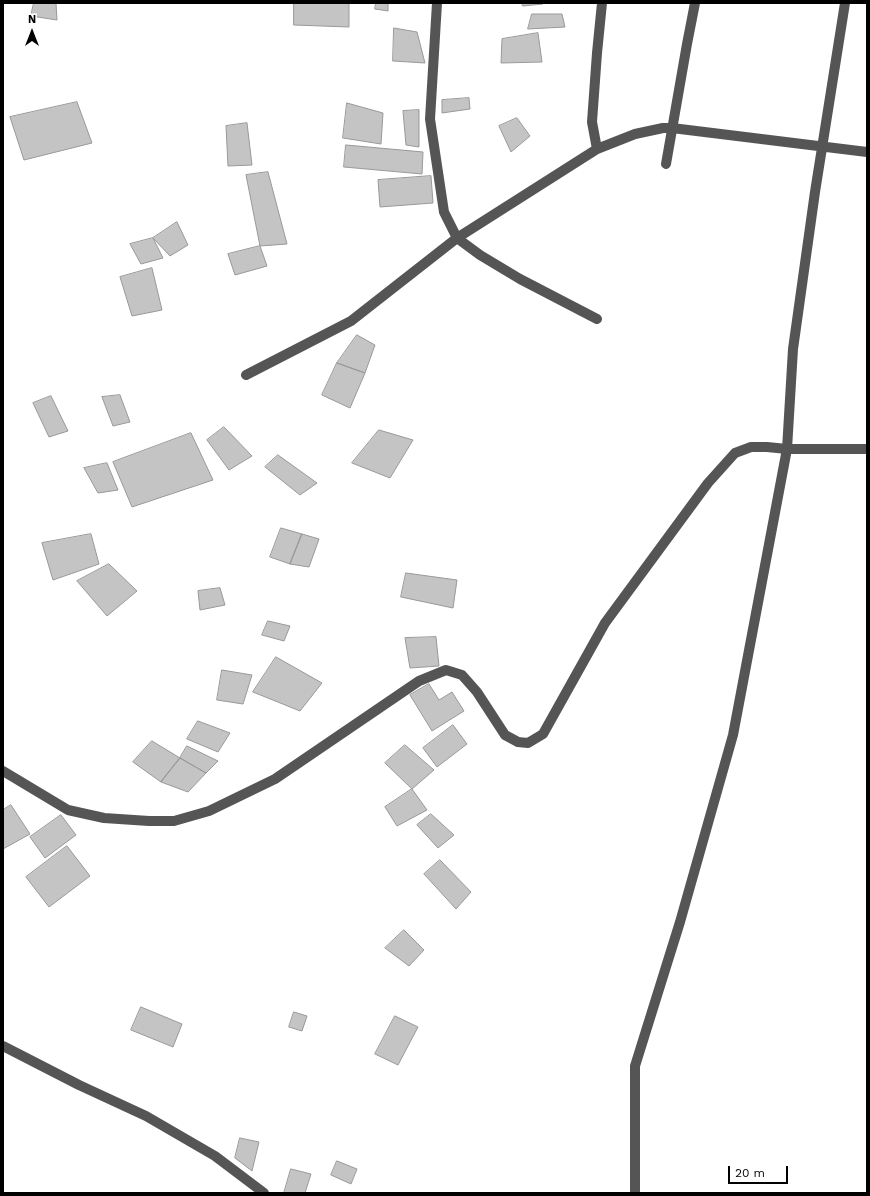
<!DOCTYPE html>
<html>
<head>
<meta charset="utf-8">
<style>
  body { margin:0 }
  #map { position:relative; width:870px; height:1196px; overflow:hidden; background:#fff; font-family:"Work Sans",sans-serif }
  canvas { display:block }
  .frame { position:absolute; inset:0; border:4px solid #000; pointer-events:none }
  .north { position:absolute; left:12px; top:12px; width:40px; height:40px; -webkit-text-stroke:3px #fff; paint-order:stroke; rotate:0deg; font-size:11px; font-weight:700; line-height:16px; text-align:center; color:#000 }
  .north::after { content:''; display:block; margin:auto; width:14px; height:18px; background:#000; clip-path:polygon(50% 0,100% 100%,50% 72%,0 100%) }
  .scale { position:absolute; left:728px; top:1166px; width:60px; height:18px; box-sizing:border-box; border:2px solid #000; border-top:0; padding-left:5px; font-size:12px; line-height:14px; white-space:nowrap; color:#000; -webkit-text-stroke:3px #fff; paint-order:stroke }
</style>
</head>
<body>
<div id="map">
<canvas width="870" height="1196"></canvas>
<div class="frame"></div>
<div class="north">N</div>
<div class="scale">20 m</div>
</div>
<script>
const ctx = document.querySelector('canvas').getContext('2d');
ctx.lineJoin = 'round';
function fillPath(path, color) { ctx.fillStyle = color; ctx.fill(path, 'evenodd'); }
function trace(path, color, width, dash) { ctx.strokeStyle = color; ctx.lineWidth = width; ctx.lineCap = dash ? 'butt' : 'round'; ctx.setLineDash(dash || []); ctx.stroke(path); }
const building = new Path2D(`
  M 34,3 L 56,3 L 57,20 L 31,16 Z
  M 294,3 L 349,3 L 349,27 L 294,25 Z
  M 376,3 L 388,3 L 388,11 L 375,9 Z
  M 522,3 L 542,3 L 543,4 L 523,6 Z
  M 532,14 L 562,14 L 565,27 L 528,29 Z
  M 394,28 L 417,32 L 425,63 L 393,61 Z
  M 538,33 L 542,62 L 501,63 L 502,39 Z
  M 469,98 L 470,109 L 442,113 L 442,100 Z
  M 77,102 L 92,143 L 24,160 L 10,117 Z
  M 347,103 L 383,113 L 381,144 L 343,138 Z
  M 419,110 L 419,147 L 406,145 L 403,111 Z
  M 517,118 L 530,136 L 511,152 L 499,126 Z
  M 247,123 L 252,165 L 228,166 L 226,126 Z
  M 346,145 L 423,152 L 422,174 L 344,167 Z
  M 268,172 L 287,244 L 260,246 L 246,175 Z
  M 431,176 L 433,203 L 380,207 L 378,180 Z
  M 177,222 L 188,245 L 170,256 L 153,238 Z
  M 153,238 L 163,258 L 141,264 L 130,244 Z
  M 260,246 L 267,266 L 235,275 L 228,254 Z
  M 152,268 L 162,310 L 132,316 L 120,277 Z
  M 357,335 L 375,345 L 365,373 L 337,363 Z
  M 337,363 L 365,373 L 350,408 L 322,395 Z
  M 120,395 L 130,422 L 113,426 L 102,397 Z
  M 51,396 L 68,431 L 49,437 L 33,403 Z
  M 224,427 L 252,456 L 229,470 L 207,440 Z
  M 379,430 L 413,440 L 390,478 L 352,463 Z
  M 191,433 L 213,480 L 132,507 L 113,462 Z
  M 278,455 L 317,483 L 300,495 L 265,467 Z
  M 107,463 L 118,490 L 98,493 L 84,468 Z
  M 281,528 L 302,534 L 290,564 L 270,557 Z
  M 91,534 L 99,564 L 53,580 L 42,543 Z
  M 302,534 L 319,539 L 309,567 L 290,564 Z
  M 109,564 L 137,591 L 107,616 L 77,581 Z
  M 406,573 L 457,580 L 453,608 L 401,597 Z
  M 220,588 L 225,605 L 200,610 L 198,591 Z
  M 268,621 L 290,626 L 284,641 L 262,635 Z
  M 436,637 L 439,666 L 410,668 L 405,638 Z
  M 276,657 L 322,683 L 300,711 L 253,692 Z
  M 222,670 L 252,675 L 243,704 L 217,700 Z
  M 429,684 L 439,700 L 452,692 L 464,711 L 432,731 L 410,695 Z
  M 198,721 L 230,733 L 218,752 L 187,739 Z
  M 453,725 L 467,744 L 437,767 L 423,748 Z
  M 152,741 L 180,758 L 161,782 L 133,762 Z
  M 405,745 L 434,770 L 412,789 L 385,763 Z
  M 187,746 L 218,761 L 206,773 L 180,758 Z
  M 180,758 L 206,773 L 188,792 L 161,782 Z
  M 412,789 L 427,810 L 397,826 L 385,807 Z
  M 11,805 L 30,834 L 3,849 L 3,810 Z
  M 431,814 L 454,835 L 438,848 L 417,825 Z
  M 61,815 L 76,835 L 45,858 L 30,837 Z
  M 67,846 L 90,876 L 49,907 L 26,877 Z
  M 440,860 L 471,892 L 456,909 L 424,874 Z
  M 404,930 L 424,950 L 409,966 L 385,948 Z
  M 141,1007 L 182,1024 L 173,1047 L 131,1030 Z
  M 294,1012 L 307,1016 L 302,1031 L 289,1027 Z
  M 395,1016 L 418,1027 L 398,1065 L 375,1054 Z
  M 240,1138 L 259,1142 L 252,1171 L 235,1158 Z
  M 337,1161 L 357,1169 L 351,1184 L 331,1175 Z
  M 291,1169 L 311,1174 L 305,1193 L 284,1193 Z`);
fillPath(building, '#c4c4c4');
trace(building, '#999', 1);
trace(new Path2D(`
  M 437,3 L 430,119 L 444,212 L 457,238 L 480,255 L 520,279 L 597,319
  M 597,149 L 592,122 L 597,53 L 602,3
  M 666,164 L 687,44 L 695,3
  M 246,375 L 351,321 L 457,238 L 597,149 L 635,134 L 663,128 L 672,128 L 867,152
  M 3,771 L 68,810 L 104,818 L 149,821 L 174,821 L 209,811 L 275,779 L 419,681 L 446,670 L 462,675 L 477,692 L 505,735 L 518,742 L 528,743 L 543,734 L 605,623 L 708,483 L 735,453 L 751,447 L 767,447 L 787,449 L 867,449
  M 3,1046 L 79,1085 L 146,1116 L 215,1156 L 264,1193
  M 635,1193 L 635,1066 L 680,922 L 733,735 L 787,449 L 793,349 L 815,192 L 845,3`), '#555', 10);
</script>
</body>
</html>
